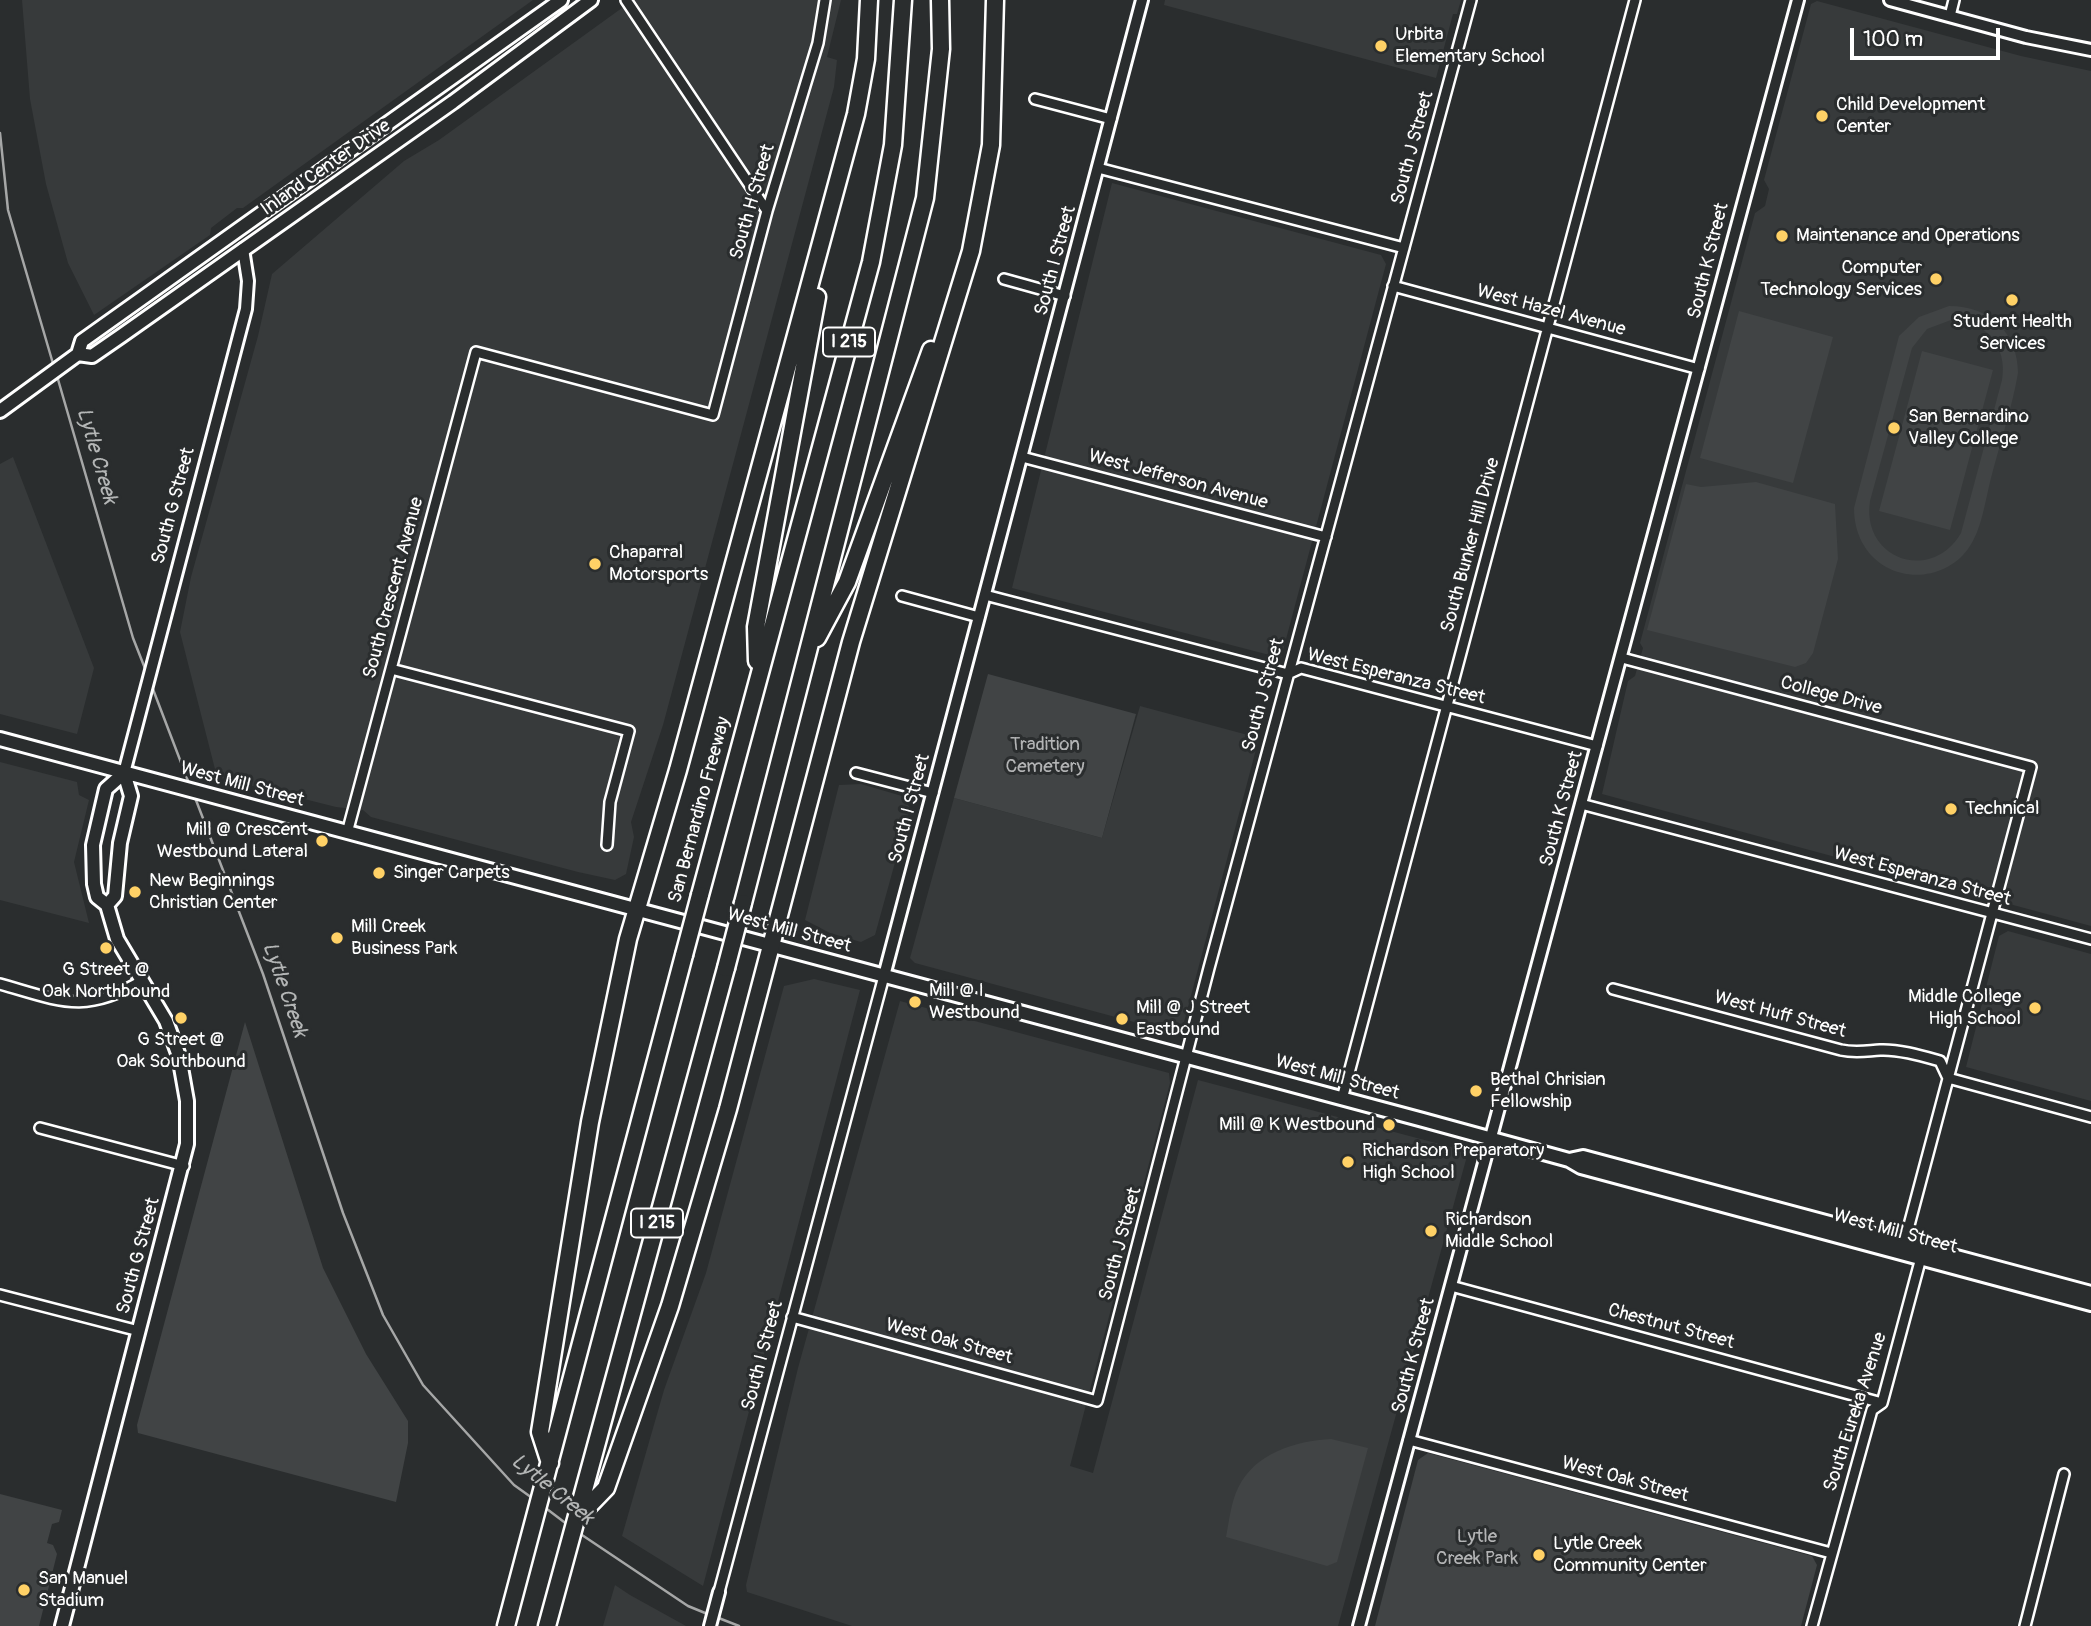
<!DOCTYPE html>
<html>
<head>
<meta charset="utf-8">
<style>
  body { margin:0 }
  #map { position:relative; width:2091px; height:1626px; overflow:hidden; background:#2a2d2e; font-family:Pangolin,sans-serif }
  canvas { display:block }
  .scale { position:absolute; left:1850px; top:28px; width:150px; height:32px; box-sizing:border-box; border:4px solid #fff; border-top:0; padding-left:9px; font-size:21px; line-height:24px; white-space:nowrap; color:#fff; -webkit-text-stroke:5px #2a2d2e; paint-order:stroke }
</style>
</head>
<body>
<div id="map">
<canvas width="2091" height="1626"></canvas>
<div class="scale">100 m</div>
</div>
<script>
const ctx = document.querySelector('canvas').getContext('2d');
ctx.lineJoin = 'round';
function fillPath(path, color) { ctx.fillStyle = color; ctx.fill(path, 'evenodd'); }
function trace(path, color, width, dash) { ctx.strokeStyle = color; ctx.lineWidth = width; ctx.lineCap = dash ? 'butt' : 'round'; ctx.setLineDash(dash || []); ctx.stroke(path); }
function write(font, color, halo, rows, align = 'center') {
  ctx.font = font + ' Pangolin,sans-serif'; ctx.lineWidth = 6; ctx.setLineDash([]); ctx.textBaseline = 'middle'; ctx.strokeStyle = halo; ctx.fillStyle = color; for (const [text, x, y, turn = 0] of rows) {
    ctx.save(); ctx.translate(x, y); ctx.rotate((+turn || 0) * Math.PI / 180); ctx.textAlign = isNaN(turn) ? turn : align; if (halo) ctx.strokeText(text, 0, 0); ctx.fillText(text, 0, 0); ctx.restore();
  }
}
fillPath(new Path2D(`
  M 22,0 L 533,0 L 243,208 L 237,208 L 211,228 L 210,235 L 94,315 L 68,263 L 46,184 L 30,99 Z
  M 633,0 L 841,0 L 827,57 L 837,60 L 834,87 L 663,725 L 631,822 L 634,837 L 626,874 L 615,880 L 578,872 L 371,817 L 363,810 L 336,807 L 217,777 L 180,632 L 191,577 L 258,336 L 272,274 L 404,161 L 439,140 Z
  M 1165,0 L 1461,0 L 1457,14 L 1453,14 L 1436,78 L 1164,5 Z
  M 1817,1 L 2021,56 L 2091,71 L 2091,926 L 1602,794 L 1628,681 L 1635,676 L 1643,648 L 1640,643 L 1755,213 L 1765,206 L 1769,189 L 1764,180 L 1811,4 Z
  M 1112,183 L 1381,255 L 1386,264 L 1281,658 L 1012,588 Z
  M 13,457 L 94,668 L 77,734 L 0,714 L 0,464 Z
  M 1140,706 L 1259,738 L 1183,1026 L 1171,1032 L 915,963 L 910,958 L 954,798 L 1102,838 Z
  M 0,762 L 77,782 L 79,795 L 89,800 L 74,862 L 89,923 L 0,900 Z
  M 861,784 L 902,796 L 910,808 L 875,935 L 861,942 L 830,933 L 805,920 L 839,785 Z
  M 2008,931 L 2091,954 L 2091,1101 L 1966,1067 L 1999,936 Z
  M 814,979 L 860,990 L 703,1586 L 622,1536 L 664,1390 L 706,1273 L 784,986 Z
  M 900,1001 L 1169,1073 L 1170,1083 L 1070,1466 L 1093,1473 L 1198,1080 L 1466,1151 L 1467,1156 L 1338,1626 L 852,1626 L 747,1592 L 746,1585 L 798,1368 Z
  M 615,1585 L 630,1595 L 686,1626 L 603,1626 Z`), '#373a3b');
fillPath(new Path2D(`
  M 1949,306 C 1990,306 2018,333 2018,373 C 2012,408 2000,443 1991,478 C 1985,501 1982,530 1968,549 C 1949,575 1913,582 1886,567 C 1864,554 1854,532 1854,508 L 1899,336 L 1919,317 ZM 1951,320 C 1985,320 2008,346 2002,380 L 1961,533 C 1931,584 1861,559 1870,501 L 1912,348 L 1927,329 Z
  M 1739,311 L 1833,337 L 1793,483 L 1700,458 Z
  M 1922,351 L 1993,370 L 1950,530 L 1879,511 Z
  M 1756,482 L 1835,504 L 1838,559 L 1813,653 L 1806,663 L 1795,667 L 1647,630 L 1686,484 L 1701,487 Z
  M 988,674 L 1136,714 L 1102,838 L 954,798 Z
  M 245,1022 L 323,1268 L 366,1354 L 408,1421 L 408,1443 L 396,1502 L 138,1433 L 137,1425 Z
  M 1331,1439 L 1368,1448 L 1337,1562 L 1327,1566 L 1226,1537 C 1229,1522 1231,1502 1238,1488 C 1255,1453 1295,1441 1331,1439 Z
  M 1428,1453 L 1812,1556 L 1817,1565 L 1801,1626 L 1375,1626 L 1418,1460 Z
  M 0,1494 L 62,1510 L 59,1522 L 52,1524 L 47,1543 L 53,1545 L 57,1554 L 39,1626 L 0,1626 Z`), '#414445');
trace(new Path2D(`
  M 0,133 L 8,210 L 54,367
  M 57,376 L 133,638 L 146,671
  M 151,684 L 190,786
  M 194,795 L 263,974 L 343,1213 L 383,1315 L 423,1385 L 514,1485 L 535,1500
  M 543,1506 L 568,1525
  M 579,1533 L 688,1606 L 710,1615
  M 716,1617 L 739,1626`), '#a6a7a7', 2.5);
const minor = new Path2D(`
  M 626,0 L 767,211
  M 1950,16 L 1954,0
  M 1035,99 L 1111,119
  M 1098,168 L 1404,248
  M 1004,279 L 1065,296
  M 1393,286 L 1699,369
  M 1022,457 L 1326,537
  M 985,595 L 1288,674 L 1301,668 L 1597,746
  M 902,596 L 979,617
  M 1622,658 L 2031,767 L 1904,1244
  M 391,669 L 629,731 L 610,802 L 607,845
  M 856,773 L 933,793
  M 1581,804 L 2091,939
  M 347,833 L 476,352 L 713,415 L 767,211 L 818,43 L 825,0
  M 0,984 C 60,1001 85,1015 143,980
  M 1613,989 L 1841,1050 C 1855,1053 1865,1051 1880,1050 C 1898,1049 1922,1056 1940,1061 L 1948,1078 L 2091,1117
  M 1342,1099 L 1635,0
  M 40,1128 L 184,1166
  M 1451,1286 L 1882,1403
  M 0,1295 L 139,1331
  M 792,1317 L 1097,1401 L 1209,968 L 1471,0
  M 1409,1440 L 1831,1553
  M 719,1592 L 884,976
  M 1812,1626 L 1872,1410 L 1882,1403 L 1922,1254
  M 2025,1626 L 2064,1474`);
const tertiary = new Path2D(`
  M 1890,0 L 2026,37 L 2091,50
  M 124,773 L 246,309 L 248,281 L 243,249
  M 884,976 L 1142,0
  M 710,1626 L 719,1592
  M 1359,1626 L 1798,0`);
const secondary = new Path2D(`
  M 78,354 L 92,356 L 121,336 L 453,102 L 591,0
  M 0,411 L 78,354 L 82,341 L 561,0
  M 0,739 L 1423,1120 L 1569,1160 L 1581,1167 L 2091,1304
  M 107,905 L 115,896 L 120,843 L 131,796 L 124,773
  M 1569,1160 L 1583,1157 L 2091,1293
  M 62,1626 L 187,1144 L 187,1101 L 179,1056 L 166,1021 L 117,939 L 107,905 L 97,897 L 94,884 L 93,845 L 106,789 L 124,773`);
const motorway = new Path2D(`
  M 817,638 L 847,582 L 931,350
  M 757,661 L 756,627 L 817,297
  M 700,895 L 871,262 L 893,145 L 903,0
  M 743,903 L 925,198 L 941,49 L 940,0
  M 550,1463 L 540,1432 L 590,1122 L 628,939 L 678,770 L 856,114 L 866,59 L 869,0
  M 577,1518 L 606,1488 L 670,1306 L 728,1109 L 851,642 L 971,251 L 991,145 L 995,0
  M 506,1626 L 684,955
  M 547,1626 L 726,968`);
trace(minor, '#fff', 14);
trace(tertiary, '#fff', 16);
trace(secondary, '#fff', 18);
trace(motorway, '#fff', 21);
trace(minor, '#2a2d2e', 9);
trace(tertiary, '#2a2d2e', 10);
trace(secondary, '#2a2d2e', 12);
trace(motorway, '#2a2d2e', 16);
const motorwayBridge = new Path2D(`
  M 684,955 L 700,895
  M 726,968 L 743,903`);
trace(motorwayBridge, '#fff', 21, []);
trace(motorwayBridge, '#2a2d2e', 16);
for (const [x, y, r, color] of [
  [1381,46,7,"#ffd166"],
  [1822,116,7,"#ffd166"],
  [1782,236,7,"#ffd166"],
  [1936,279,7,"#ffd166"],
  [2012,300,7,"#ffd166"],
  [1894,428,7,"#ffd166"],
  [595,564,7,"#ffd166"],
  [1951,809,7,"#ffd166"],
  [322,841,7,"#ffd166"],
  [379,873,7,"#ffd166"],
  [135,892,7,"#ffd166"],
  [337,938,7,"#ffd166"],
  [106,948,7,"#ffd166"],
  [915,1002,7,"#ffd166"],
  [2035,1008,7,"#ffd166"],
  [181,1018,7,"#ffd166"],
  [1122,1019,7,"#ffd166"],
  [1476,1091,7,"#ffd166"],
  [1389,1125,7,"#ffd166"],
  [1348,1162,7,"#ffd166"],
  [1431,1231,7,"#ffd166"],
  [1539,1555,7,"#ffd166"],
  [24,1590,7,"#ffd166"]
]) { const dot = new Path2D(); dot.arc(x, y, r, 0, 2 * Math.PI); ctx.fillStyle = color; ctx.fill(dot); trace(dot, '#2a2d2e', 2.5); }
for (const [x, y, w] of [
  [849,342,52],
  [657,1223,52]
]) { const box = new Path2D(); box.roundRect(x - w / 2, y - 14.5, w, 29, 5); ctx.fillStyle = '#2a2d2e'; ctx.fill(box); trace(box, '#fff', 2); }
write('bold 18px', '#fff', null, [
  ["I 215",849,342],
  ["I 215",657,1223]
]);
write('19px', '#fff', '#2a2d2e', [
  ["Urbita",1395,35],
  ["Elementary School",1395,57],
  ["Child Development",1836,105],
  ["Center",1836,127],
  ["Maintenance and Operations",1796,236],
  ["Computer",1922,268,"right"],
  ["Technology Services",1922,290,"right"],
  ["Student Health",2012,322,"center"],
  ["Services",2012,344,"center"],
  ["San Bernardino",1908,417],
  ["Valley College",1908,439],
  ["Chaparral",609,553],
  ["Motorsports",609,575],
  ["Technical",1965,809],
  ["Mill @ Crescent",308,830,"right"],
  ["Westbound Lateral",308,852,"right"],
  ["Singer Carpets",393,873],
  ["New Beginnings",149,881],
  ["Christian Center",149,903],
  ["Mill Creek",351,927],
  ["Business Park",351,949],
  ["G Street @",106,970,"center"],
  ["Oak Northbound",106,992,"center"],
  ["Mill @ I",929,991],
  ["Westbound",929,1013],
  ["Middle College",2021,997,"right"],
  ["High School",2021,1019,"right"],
  ["Mill @ J Street",1136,1008],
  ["Eastbound",1136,1030],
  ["G Street @",181,1040,"center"],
  ["Oak Southbound",181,1062,"center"],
  ["Bethal Chrisian",1490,1080],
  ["Fellowship",1490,1102],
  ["Mill @ K Westbound",1375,1125,"right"],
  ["Richardson Preparatory",1362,1151],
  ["High School",1362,1173],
  ["Richardson",1445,1220],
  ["Middle School",1445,1242],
  ["Lytle Creek",1553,1544],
  ["Community Center",1553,1566],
  ["San Manuel",38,1579],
  ["Stadium",38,1601]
], 'left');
write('19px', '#fff', '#2a2d2e', [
  ["South J Street",1413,148,-75],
  ["Inland Center Drive",326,168,-35],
  ["South H Street",753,202,-74],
  ["South I Street",1056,261,-75],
  ["South K Street",1709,261,-76],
  ["West Hazel Avenue",1551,311,15],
  ["West Jefferson Avenue",1178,480,15],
  ["South G Street",174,506,-75],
  ["South Bunker Hill Drive",1471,545,-75],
  ["South Crescent Avenue",394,588,-75],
  ["West Esperanza Street",1396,677,14],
  ["South J Street",1264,695,-75],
  ["College Drive",1831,696,15],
  ["West Mill Street",242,785,15],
  ["South I Street",910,809,-75],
  ["South K Street",1562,809,-75],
  ["San Bernardino Freeway",700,810,-75],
  ["West Esperanza Street",1922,877,15],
  ["West Mill Street",789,931,15],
  ["West Huff Street",1780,1015,15],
  ["West Mill Street",1337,1078,15],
  ["West Mill Street",1895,1232,15],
  ["South J Street",1121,1244,-75],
  ["South G Street",139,1256,-75],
  ["Chestnut Street",1671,1327,15],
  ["West Oak Street",949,1342,15],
  ["South I Street",763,1356,-75],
  ["South K Street",1414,1356,-75],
  ["South Eureka Avenue",1856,1412,-72],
  ["West Oak Street",1625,1480,15]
]);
write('19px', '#b3b4b5', '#2a2d2e', [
  ["Tradition",1045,745],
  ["Cemetery",1045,767],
  ["Lytle",1477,1537],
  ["Creek Park",1477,1559]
]);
write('italic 21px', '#b4b6b6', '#2a2d2e', [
  ["Lytle Creek",96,456,74],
  ["Lytle Creek",284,990,71],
  ["Lytle Creek",552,1490,39]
]);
</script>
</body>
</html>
